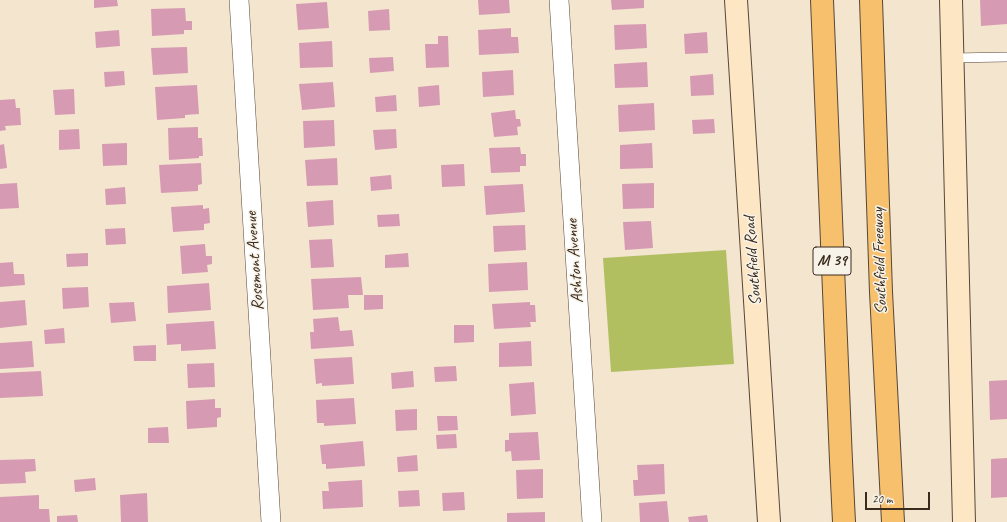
<!DOCTYPE html>
<html>
<head>
<meta charset="utf-8">
<style>
  body { margin:0 }
  #map { position:relative; width:1007px; height:522px; overflow:hidden; background:#f4e5cf; font-family:Caveat,sans-serif }
  canvas { display:block }
  .scale { position:absolute; left:865px; top:492px; width:65px; height:18px; box-sizing:border-box; border:2px solid #3b2a1e; border-top:0; padding-left:5px; font-size:12px; line-height:14px; white-space:nowrap; color:#3b2a1e; -webkit-text-stroke:3px #f7f3e8; paint-order:stroke }
</style>
</head>
<body>
<div id="map">
<canvas width="1007" height="522"></canvas>
<div class="scale">20 m</div>
</div>
<script>
const ctx = document.querySelector('canvas').getContext('2d');
ctx.lineJoin = 'round';
function fillPath(path, color) { ctx.fillStyle = color; ctx.fill(path, 'evenodd'); }
function trace(path, color, width, dash) { ctx.strokeStyle = color; ctx.lineWidth = width; ctx.lineCap = dash ? 'butt' : 'round'; ctx.setLineDash(dash || []); ctx.stroke(path); }
function write(font, color, halo, rows, align = 'center') {
  ctx.font = font + ' Caveat,sans-serif'; ctx.lineWidth = 3; ctx.setLineDash([]); ctx.textBaseline = 'middle'; ctx.strokeStyle = halo; ctx.fillStyle = color; for (const [text, x, y, turn = 0] of rows) {
    ctx.save(); ctx.translate(x, y); ctx.rotate((+turn || 0) * Math.PI / 180); ctx.textAlign = isNaN(turn) ? turn : align; if (halo) ctx.strokeText(text, 0, 0); ctx.fillText(text, 0, 0); ctx.restore();
  }
}
fillPath(new Path2D(`
  M 726,250 L 734,364 L 611,372 L 603,258 Z`), '#b2bf61');
fillPath(new Path2D(`
  M 94,0 L 117,0 L 118,6 L 94,8 Z
  M 478,0 L 509,0 L 510,13 L 479,15 Z
  M 611,0 L 644,0 L 644,8 L 612,10 Z
  M 980,0 L 1007,0 L 1007,24 L 981,26 Z
  M 327,2 L 329,28 L 298,30 L 296,4 Z
  M 185,8 L 186,21 L 192,21 L 192,30 L 184,30 L 184,34 L 152,36 L 151,9 Z
  M 389,9 L 390,30 L 369,31 L 368,11 Z
  M 646,24 L 647,48 L 615,50 L 614,25 Z
  M 511,28 L 511,37 L 518,37 L 519,53 L 479,55 L 478,30 Z
  M 119,30 L 120,46 L 96,48 L 95,32 Z
  M 707,32 L 708,53 L 685,54 L 684,34 Z
  M 438,36 L 448,36 L 449,67 L 426,68 L 425,44 L 438,44 Z
  M 332,41 L 333,67 L 300,68 L 299,43 Z
  M 187,47 L 188,73 L 153,75 L 151,48 Z
  M 393,57 L 394,71 L 370,73 L 369,58 Z
  M 647,62 L 648,87 L 615,88 L 614,64 Z
  M 513,70 L 514,95 L 483,97 L 482,72 Z
  M 124,71 L 125,85 L 105,87 L 104,72 Z
  M 713,74 L 714,95 L 691,96 L 690,76 Z
  M 333,82 L 335,107 L 302,110 L 299,84 Z
  M 197,85 L 199,114 L 185,115 L 185,118 L 157,120 L 155,87 Z
  M 439,85 L 440,105 L 419,107 L 418,87 Z
  M 74,89 L 75,114 L 55,115 L 53,90 Z
  M 396,95 L 397,111 L 376,112 L 375,97 Z
  M 15,99 L 16,108 L 20,108 L 21,125 L 5,126 L 6,130 L 0,131 L 0,100 Z
  M 654,103 L 655,130 L 619,132 L 618,105 Z
  M 515,110 L 516,119 L 520,119 L 521,126 L 517,127 L 518,135 L 494,137 L 491,113 Z
  M 714,119 L 715,133 L 693,134 L 692,120 Z
  M 334,120 L 335,146 L 304,148 L 303,121 Z
  M 198,127 L 198,138 L 202,138 L 203,156 L 199,156 L 199,158 L 169,160 L 168,128 Z
  M 79,129 L 80,149 L 59,150 L 59,130 Z
  M 396,129 L 397,148 L 375,150 L 373,130 Z
  M 127,143 L 127,165 L 103,166 L 102,144 Z
  M 652,143 L 653,168 L 620,169 L 620,145 Z
  M 4,144 L 7,168 L 0,169 L 0,145 Z
  M 520,147 L 521,154 L 526,154 L 526,166 L 520,166 L 520,172 L 491,173 L 489,148 Z
  M 337,158 L 338,185 L 307,186 L 305,160 Z
  M 201,163 L 202,184 L 198,185 L 198,191 L 161,193 L 159,165 Z
  M 464,164 L 465,186 L 442,187 L 441,165 Z
  M 391,175 L 392,189 L 371,191 L 370,177 Z
  M 17,183 L 19,208 L 0,209 L 0,184 Z
  M 654,183 L 654,208 L 623,209 L 622,184 Z
  M 523,184 L 525,212 L 486,215 L 484,186 Z
  M 125,187 L 126,204 L 106,205 L 105,189 Z
  M 333,200 L 334,225 L 308,227 L 306,202 Z
  M 203,205 L 203,209 L 209,208 L 210,223 L 204,224 L 204,230 L 173,232 L 171,207 Z
  M 399,214 L 400,226 L 378,227 L 377,215 Z
  M 651,221 L 653,248 L 625,250 L 623,222 Z
  M 525,225 L 526,250 L 494,252 L 493,226 Z
  M 125,228 L 126,244 L 106,245 L 105,229 Z
  M 332,239 L 334,267 L 311,268 L 309,240 Z
  M 205,244 L 206,256 L 212,256 L 212,264 L 207,265 L 208,272 L 182,274 L 180,246 Z
  M 88,253 L 88,266 L 67,267 L 66,254 Z
  M 408,253 L 409,267 L 385,268 L 385,255 Z
  M 13,262 L 14,274 L 24,274 L 25,285 L 0,287 L 0,263 Z
  M 527,262 L 528,290 L 489,292 L 488,264 Z
  M 361,277 L 363,295 L 348,295 L 349,308 L 313,310 L 311,279 Z
  M 209,283 L 211,310 L 168,313 L 167,286 Z
  M 88,287 L 89,307 L 63,309 L 62,288 Z
  M 364,295 L 383,295 L 383,309 L 364,310 Z
  M 25,300 L 27,325 L 0,328 L 0,302 Z
  M 134,302 L 136,321 L 111,323 L 109,303 Z
  M 530,302 L 530,305 L 535,305 L 536,322 L 530,322 L 531,327 L 494,329 L 492,304 Z
  M 338,317 L 340,331 L 352,330 L 354,346 L 311,349 L 310,332 L 314,332 L 313,319 Z
  M 214,321 L 216,349 L 181,351 L 181,344 L 167,345 L 166,324 Z
  M 454,325 L 474,325 L 474,342 L 454,343 Z
  M 64,328 L 65,343 L 45,344 L 44,330 Z
  M 32,341 L 34,367 L 0,369 L 0,343 Z
  M 531,341 L 532,366 L 499,367 L 499,343 Z
  M 156,345 L 156,361 L 134,361 L 133,346 Z
  M 352,357 L 354,384 L 322,386 L 322,383 L 316,384 L 314,359 Z
  M 214,363 L 215,387 L 188,388 L 187,364 Z
  M 456,366 L 457,381 L 435,382 L 434,367 Z
  M 41,371 L 43,396 L 0,398 L 0,373 Z
  M 413,371 L 414,387 L 392,389 L 391,373 Z
  M 1007,380 L 1007,419 L 990,420 L 989,381 Z
  M 534,382 L 536,414 L 511,416 L 509,384 Z
  M 354,398 L 356,424 L 324,426 L 324,423 L 317,423 L 316,400 Z
  M 215,399 L 215,408 L 221,408 L 221,417 L 217,418 L 217,427 L 187,429 L 186,401 Z
  M 417,409 L 417,430 L 396,431 L 395,410 Z
  M 437,416 L 457,416 L 458,430 L 438,431 Z
  M 168,427 L 169,443 L 148,443 L 148,428 Z
  M 538,432 L 540,460 L 512,461 L 511,451 L 505,452 L 505,440 L 509,440 L 509,433 Z
  M 456,434 L 457,448 L 437,449 L 436,435 Z
  M 363,441 L 365,466 L 326,469 L 326,464 L 322,464 L 320,445 Z
  M 417,455 L 418,471 L 398,472 L 397,457 Z
  M 1007,458 L 1007,497 L 991,498 L 991,459 Z
  M 35,459 L 36,471 L 25,472 L 26,483 L 0,484 L 0,460 Z
  M 664,464 L 665,494 L 634,496 L 633,480 L 638,480 L 637,465 Z
  M 543,469 L 543,498 L 517,499 L 516,470 Z
  M 95,478 L 96,490 L 75,492 L 74,480 Z
  M 362,480 L 363,507 L 323,509 L 322,491 L 329,491 L 328,482 Z
  M 419,490 L 420,506 L 399,507 L 398,491 Z
  M 464,492 L 465,510 L 443,511 L 442,493 Z
  M 147,493 L 148,522 L 121,522 L 120,495 Z
  M 39,495 L 39,509 L 49,509 L 50,522 L 0,522 L 0,497 Z
  M 667,501 L 669,522 L 640,522 L 639,503 Z
  M 545,512 L 545,522 L 507,522 L 507,513 Z
  M 77,515 L 78,522 L 57,522 L 57,516 Z
  M 707,515 L 708,522 L 689,522 L 688,517 Z`), '#d69bb3');
const lane = new Path2D(`
  M 952,58 L 1007,57`);
const street = new Path2D(`
  M 239,0 L 271,522
  M 559,0 L 592,522`);
const secondary = new Path2D(`
  M 736,0 L 769,522
  M 951,0 L 964,522`);
const highway = new Path2D(`
  M 822,0 L 841,461 L 844,522
  M 871,0 L 881,292 L 893,522`);
trace(lane, '#574639', 10);
trace(street, '#574639', 20);
trace(secondary, '#574639', 24);
trace(highway, '#574639', 24);
trace(lane, '#fff', 9);
trace(street, '#fff', 19);
trace(secondary, '#fce6c4', 22);
trace(highway, '#f7c06c', 22);
for (const [x, y, w] of [
  [832,261,38]
]) { const box = new Path2D(); box.roundRect(x - w / 2, y - 14, w, 28, 3); ctx.fillStyle = '#f7f3e8'; ctx.fill(box); trace(box, '#3b2a1e', 1); }
write('bold 16px', '#3b2a1e', null, [
  ["M 39",832,261]
]);
write('17px', '#3b2a1e', '#f7f3e8', [
  ["Rosemont Avenue",255,261,-94],
  ["Ashton Avenue",575,261,-94],
  ["Southfield Road",753,261,-94],
  ["Southfield Freeway",880,261,-92]
]);
</script>
</body>
</html>
